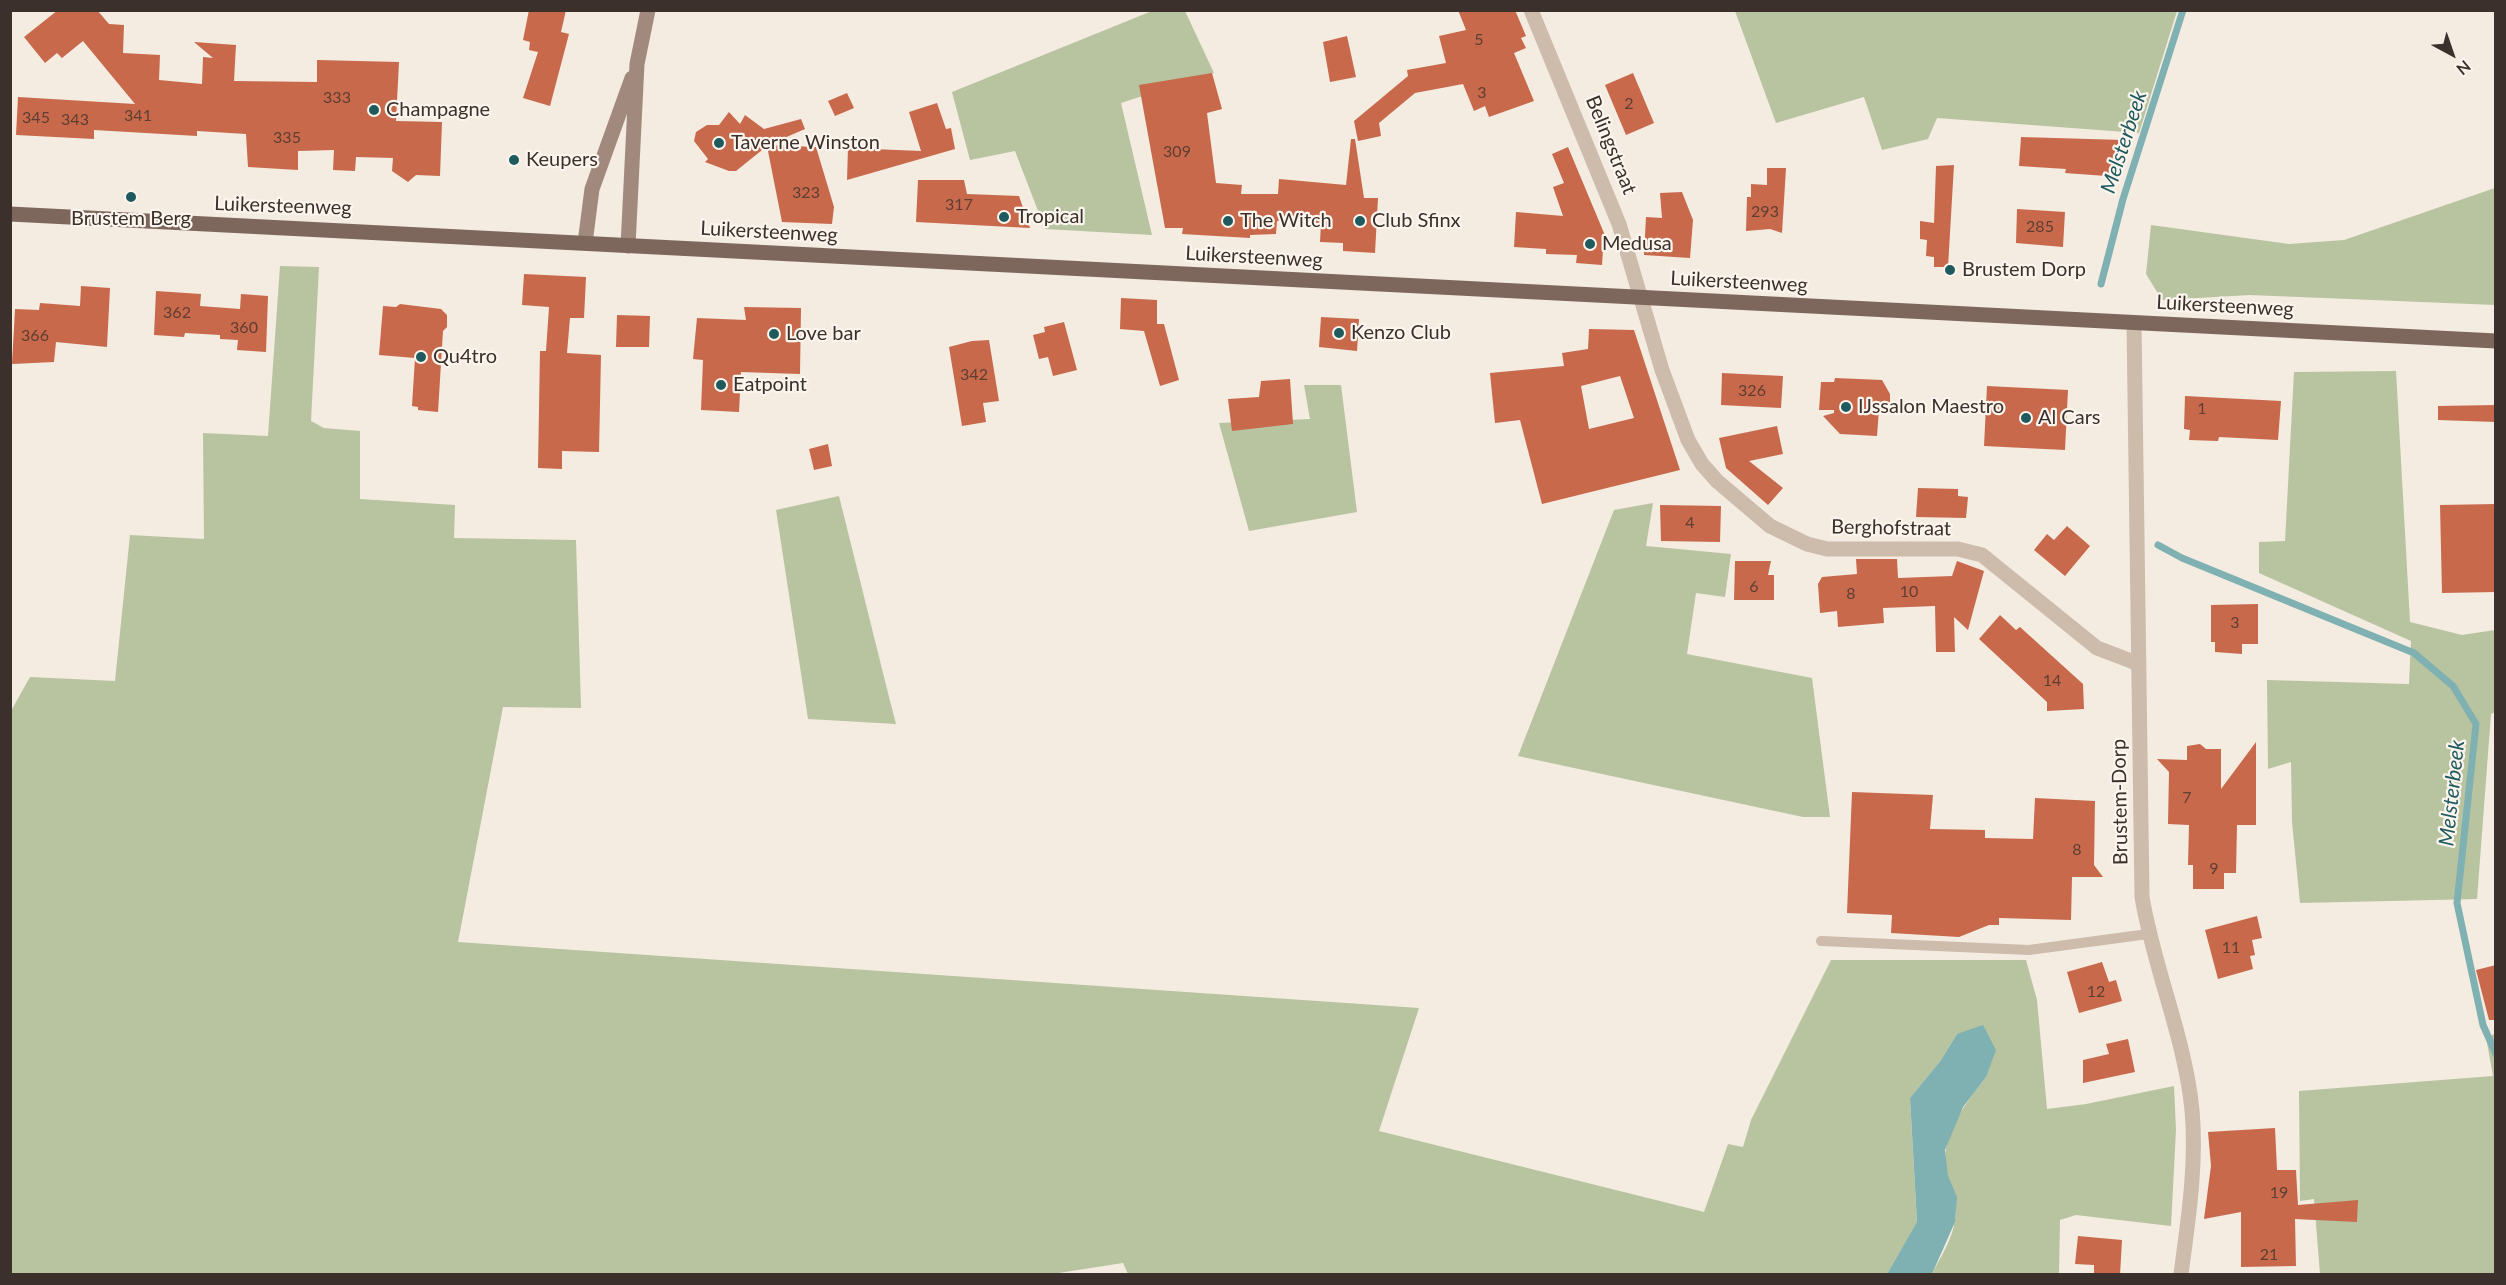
<!DOCTYPE html>
<html>
<head>
<meta charset="utf-8">
<style>
  body { margin:0 }
  #map { position:relative; width:2506px; height:1285px; overflow:hidden; background:#f4ebe1; font-family:Lato,sans-serif }
  canvas { display:block }
  .frame { position:absolute; inset:0; border:12px solid #3b302b; pointer-events:none }
  .north { position:absolute; left:2422px; top:24px; width:60px; height:60px; -webkit-text-stroke:4px #fbf5ee; paint-order:stroke; rotate:140deg; font-size:16px; font-weight:700; line-height:24px; text-align:center; color:#3b302b }
  .north::after { content:''; display:block; margin:auto; width:21px; height:27px; background:#3b302b; clip-path:polygon(50% 0,100% 100%,50% 72%,0 100%) }
</style>
</head>
<body>
<div id="map">
<canvas width="2506" height="1285"></canvas>
<div class="frame"></div>
<div class="north">N</div>
</div>
<script>
const ctx = document.querySelector('canvas').getContext('2d');
ctx.lineJoin = 'round';
function fillPath(path, color) { ctx.fillStyle = color; ctx.fill(path, 'evenodd'); }
function trace(path, color, width, dash) { ctx.strokeStyle = color; ctx.lineWidth = width; ctx.lineCap = dash ? 'butt' : 'round'; ctx.setLineDash(dash || []); ctx.stroke(path); }
function write(font, color, halo, rows, align = 'center') {
  ctx.font = font + ' Lato,sans-serif'; ctx.lineWidth = 4.5; ctx.setLineDash([]); ctx.textBaseline = 'middle'; ctx.strokeStyle = halo; ctx.fillStyle = color; for (const [text, x, y, turn = 0] of rows) {
    ctx.save(); ctx.translate(x, y); ctx.rotate((+turn || 0) * Math.PI / 180); ctx.textAlign = isNaN(turn) ? turn : align; if (halo) ctx.strokeText(text, 0, 0); ctx.fillText(text, 0, 0); ctx.restore();
  }
}
fillPath(new Path2D(`
  M 1152,11 L 1185,11 L 1214,73 L 1121,103 L 1152,235 L 1045,229 L 1015,151 L 970,160 L 952,92 Z
  M 1735,11 L 1735,10 L 2177,11 L 2139,133 L 1937,118 L 1928,139 L 1882,150 L 1864,97 L 1776,123 Z
  M 2495,188 L 2495,305 L 2250,295 L 2162,300 L 2146,274 L 2151,225 L 2289,244 L 2344,240 Z
  M 280,266 L 319,267 L 311,421 L 324,428 L 360,431 L 360,499 L 455,505 L 454,538 L 576,540 L 581,708 L 503,707 L 458,942 L 1419,1008 L 1379,1131 L 1704,1212 L 1728,1144 L 1743,1147 L 1751,1120 L 1831,960 L 2026,960 L 2037,1000 L 2047,1109 L 2086,1104 L 2174,1086 L 2176,1130 L 2171,1226 L 2076,1215 L 2060,1220 L 2059,1274 L 1932,1274 C 1940,1258 1953,1238 1955,1220 C 1958,1197 1952,1195 1947,1175 C 1938,1138 1964,1105 1986,1077 L 1957,1034 L 1941,1060 L 1910,1098 L 1917,1223 L 1887,1274 L 1128,1274 L 1123,1263 L 1052,1274 L 11,1274 L 11,711 L 30,677 L 115,681 L 130,535 L 204,539 L 203,433 L 268,436 Z
  M 2396,371 L 2410,622 L 2462,635 L 2495,630 L 2495,712 L 2491,714 L 2477,899 L 2300,903 L 2292,822 L 2291,762 L 2268,769 L 2267,680 L 2409,684 L 2411,641 L 2259,573 L 2259,542 L 2285,541 L 2294,372 Z
  M 1304,385 L 1341,385 L 1357,512 L 1249,531 L 1219,423 L 1310,419 Z
  M 839,496 L 888,693 L 896,724 L 808,719 L 776,510 Z
  M 1653,503 L 1646,546 L 1731,554 L 1725,597 L 1696,593 L 1687,654 L 1812,678 L 1830,817 L 1803,817 L 1518,756 L 1614,510 Z
  M 2495,1034 L 2495,1274 L 2320,1274 L 2314,1199 L 2300,1201 L 2299,1091 L 2493,1076 L 2486,1037 Z`), '#b8c4a0');
fillPath(new Path2D(`
  M 1983,1025 L 1996,1050 L 1986,1077 L 1963,1107 L 1945,1150 L 1948,1176 L 1957,1197 L 1955,1222 L 1932,1274 L 1887,1274 L 1917,1222 L 1910,1098 L 1941,1060 L 1957,1034 Z`), '#7fb0b2');
trace(new Path2D(`
  M 2101,284 L 2123,199 L 2183,10
  M 2158,545 L 2182,558 L 2414,653 L 2453,686 L 2476,724 L 2457,903 L 2483,1025 L 2496,1054`), '#7fb0b2', 7);
fillPath(new Path2D(`
  M 58,10 L 97,10 L 109,24 L 124,25 L 123,53 L 160,55 L 159,80 L 202,84 L 203,57 L 213,58 L 194,42 L 236,45 L 234,81 L 317,82 L 317,60 L 399,62 L 396,121 L 442,122 L 440,176 L 416,175 L 408,182 L 392,171 L 393,158 L 356,157 L 355,171 L 333,170 L 334,150 L 298,151 L 298,170 L 248,167 L 246,134 L 197,131 L 197,136 L 94,130 L 94,139 L 16,135 L 18,97 L 135,104 L 83,41 L 62,58 L 57,53 L 45,63 L 24,37 Z
  M 529,10 L 566,10 L 561,32 L 569,34 L 550,106 L 523,98 L 538,52 L 529,50 L 530,42 L 523,40 Z
  M 1458,10 L 1515,10 L 1526,36 L 1521,38 L 1526,48 L 1514,53 L 1534,101 L 1489,117 L 1485,106 L 1474,111 L 1463,84 L 1415,93 L 1379,123 L 1381,136 L 1358,141 L 1354,121 L 1408,76 L 1407,70 L 1446,63 L 1439,36 L 1466,30 Z
  M 1347,36 L 1356,77 L 1330,82 L 1323,42 Z
  M 1212,73 L 1222,109 L 1207,113 L 1216,183 L 1242,185 L 1241,194 L 1278,194 L 1279,179 L 1346,185 L 1351,139 L 1355,139 L 1364,198 L 1378,198 L 1375,253 L 1343,251 L 1343,243 L 1320,242 L 1321,223 L 1277,221 L 1276,234 L 1250,235 L 1250,238 L 1182,234 L 1183,228 L 1165,228 L 1139,85 Z
  M 1633,73 L 1654,123 L 1626,135 L 1605,85 Z
  M 847,93 L 854,108 L 835,116 L 828,101 Z
  M 937,103 L 946,129 L 951,128 L 955,149 L 847,180 L 848,148 L 921,151 L 909,112 Z
  M 729,112 L 740,124 L 745,115 L 764,129 L 801,119 L 805,129 L 768,145 L 816,147 L 834,207 L 832,224 L 782,222 L 767,146 L 736,171 L 729,171 L 705,162 L 708,159 L 694,141 L 696,132 L 707,125 L 719,125 Z
  M 2021,137 L 2123,140 L 2120,177 L 2065,173 L 2066,169 L 2019,166 Z
  M 1568,147 L 1604,233 L 1602,265 L 1576,263 L 1577,255 L 1546,254 L 1546,249 L 1514,247 L 1516,212 L 1563,216 L 1553,187 L 1564,183 L 1552,154 Z
  M 1954,165 L 1948,267 L 1934,267 L 1934,257 L 1926,256 L 1927,240 L 1920,239 L 1920,221 L 1934,223 L 1936,166 Z
  M 1767,168 L 1786,168 L 1782,233 L 1770,229 L 1746,231 L 1747,197 L 1751,197 L 1751,184 L 1767,185 Z
  M 918,180 L 964,180 L 967,194 L 1019,196 L 1030,228 L 916,222 Z
  M 1682,192 L 1693,220 L 1690,258 L 1644,255 L 1646,217 L 1662,218 L 1660,193 Z
  M 2017,209 L 2065,212 L 2063,247 L 2016,243 Z
  M 524,274 L 586,277 L 584,318 L 570,318 L 567,353 L 601,355 L 599,452 L 562,451 L 562,469 L 538,468 L 540,351 L 546,351 L 549,307 L 522,305 Z
  M 81,286 L 110,288 L 107,347 L 56,342 L 54,362 L 12,364 L 15,309 L 39,310 L 40,303 L 80,306 Z
  M 156,291 L 201,294 L 200,306 L 240,309 L 241,294 L 268,296 L 266,352 L 237,350 L 238,340 L 220,339 L 220,335 L 185,333 L 184,337 L 154,335 Z
  M 1121,298 L 1157,300 L 1157,324 L 1164,324 L 1179,380 L 1160,386 L 1144,331 L 1120,329 Z
  M 400,304 L 441,309 L 447,315 L 447,327 L 443,331 L 438,412 L 418,410 L 418,407 L 412,406 L 415,358 L 379,355 L 383,306 L 396,307 Z
  M 744,307 L 801,308 L 800,374 L 741,372 L 739,412 L 701,410 L 703,360 L 693,359 L 697,318 L 746,320 Z
  M 617,315 L 650,316 L 649,347 L 616,347 Z
  M 1321,317 L 1359,319 L 1357,351 L 1319,347 Z
  M 1064,322 L 1077,370 L 1053,376 L 1048,357 L 1039,359 L 1033,335 L 1045,332 L 1044,327 Z
  M 1589,329 L 1634,330 L 1680,470 L 1542,504 L 1520,420 L 1495,423 L 1490,373 L 1564,366 L 1562,353 L 1588,349 ZM 1620,376 L 1634,418 L 1589,429 L 1581,386 Z
  M 989,340 L 999,401 L 983,403 L 986,422 L 962,426 L 949,347 L 972,341 Z
  M 1722,373 L 1783,376 L 1781,408 L 1721,405 Z
  M 1835,378 L 1882,380 L 1890,394 L 1890,406 L 1882,405 L 1882,409 L 1879,409 L 1877,436 L 1840,434 L 1823,416 L 1834,413 L 1834,410 L 1819,410 L 1821,382 L 1834,382 Z
  M 1290,379 L 1293,424 L 1232,431 L 1228,399 L 1259,397 L 1261,381 Z
  M 1987,386 L 2068,390 L 2065,450 L 1984,446 Z
  M 2185,396 L 2281,401 L 2278,440 L 2219,437 L 2218,441 L 2189,440 L 2190,430 L 2184,429 Z
  M 2496,405 L 2496,422 L 2438,420 L 2438,406 Z
  M 1777,426 L 1783,454 L 1749,461 L 1783,488 L 1768,505 L 1726,468 L 1719,438 Z
  M 828,444 L 832,466 L 814,470 L 809,449 Z
  M 1918,488 L 1958,489 L 1958,496 L 1968,497 L 1966,518 L 1916,517 Z
  M 2496,504 L 2496,592 L 2442,593 L 2440,505 Z
  M 1660,505 L 1721,506 L 1720,542 L 1661,541 Z
  M 2067,526 L 2090,546 L 2065,576 L 2034,550 L 2047,534 L 2054,540 Z
  M 1856,559 L 1897,559 L 1898,578 L 1952,576 L 1957,561 L 1984,571 L 1968,630 L 1954,617 L 1955,652 L 1936,652 L 1935,606 L 1883,608 L 1884,623 L 1838,627 L 1837,611 L 1820,613 L 1818,584 L 1822,577 L 1857,574 Z
  M 1735,561 L 1771,561 L 1768,575 L 1774,575 L 1774,600 L 1734,600 Z
  M 2258,604 L 2258,644 L 2242,644 L 2242,654 L 2215,652 L 2215,642 L 2211,642 L 2211,605 Z
  M 2000,615 L 2016,630 L 2020,627 L 2083,684 L 2084,709 L 2047,711 L 2047,702 L 1979,639 Z
  M 2256,742 L 2256,825 L 2237,825 L 2236,873 L 2224,873 L 2224,889 L 2193,889 L 2193,865 L 2188,865 L 2189,825 L 2168,824 L 2169,772 L 2157,759 L 2187,760 L 2187,746 L 2200,744 L 2206,749 L 2221,749 L 2221,789 Z
  M 1852,792 L 1933,795 L 1930,829 L 1985,830 L 1985,838 L 2033,839 L 2035,798 L 2095,801 L 2094,865 L 2103,877 L 2072,877 L 2071,920 L 1999,918 L 1999,925 L 1989,925 L 1959,937 L 1891,933 L 1892,915 L 1847,913 Z
  M 2257,916 L 2262,938 L 2252,940 L 2255,955 L 2250,956 L 2253,969 L 2218,979 L 2205,930 Z
  M 2102,962 L 2109,982 L 2116,980 L 2122,1001 L 2079,1013 L 2067,972 Z
  M 2496,965 L 2496,1020 L 2489,1020 L 2476,970 Z
  M 2128,1039 L 2135,1072 L 2083,1083 L 2083,1060 L 2109,1054 L 2106,1044 Z
  M 2275,1128 L 2277,1170 L 2296,1170 L 2298,1205 L 2358,1200 L 2357,1222 L 2295,1219 L 2296,1266 L 2241,1267 L 2241,1212 L 2204,1219 L 2211,1166 L 2208,1132 Z
  M 2078,1236 L 2122,1240 L 2120,1275 L 2094,1275 L 2094,1265 L 2075,1264 Z`), '#c8694b');
trace(new Path2D(`
  M 1821,941 L 2029,950 L 2148,934`), '#cdbbac', 10);
trace(new Path2D(`
  M 1531,10 L 1619,224 L 1662,370 L 1688,440 L 1702,464 L 1717,481 L 1770,526 L 1807,544 L 1827,549 L 1958,549 L 1982,555 L 2097,648 L 2139,664
  M 2134,323 L 2142,897 C 2154,969 2185,1038 2192,1110 C 2197,1164 2188,1221 2181,1274`), '#cdbbac', 15);
trace(new Path2D(`
  M 585,243 L 592,189 L 632,78
  M 628,246 L 637,64 L 648,10`), '#a18a7d', 15);
trace(new Path2D(`
  M 10,214 L 2496,341`), '#7d675c', 15);
for (const [x, y, r, color] of [
  [374,110,6,"#1f5a5e"],
  [719,143,6,"#1f5a5e"],
  [514,160,6,"#1f5a5e"],
  [131,197,6,"#1f5a5e"],
  [1004,217,6,"#1f5a5e"],
  [1228,221,6,"#1f5a5e"],
  [1360,221,6,"#1f5a5e"],
  [1590,244,6,"#1f5a5e"],
  [1950,270,6,"#1f5a5e"],
  [1339,333,6,"#1f5a5e"],
  [774,334,6,"#1f5a5e"],
  [421,357,6,"#1f5a5e"],
  [721,385,6,"#1f5a5e"],
  [1846,407,6,"#1f5a5e"],
  [2026,418,6,"#1f5a5e"]
]) { const dot = new Path2D(); dot.arc(x, y, r, 0, 2 * Math.PI); ctx.fillStyle = color; ctx.fill(dot); trace(dot, '#fbf5ee', 2); }
write('16px', '#5e3e33', null, [
  ["5",1479,40],
  ["3",1482,93],
  ["333",337,98],
  ["2",1629,104],
  ["341",138,116],
  ["345",36,118],
  ["343",75,120],
  ["335",287,138],
  ["309",1177,152],
  ["323",806,193],
  ["317",959,205],
  ["293",1765,212],
  ["285",2040,227],
  ["362",177,313],
  ["360",244,328],
  ["366",35,336],
  ["342",974,375],
  ["326",1752,391],
  ["1",2202,409],
  ["4",1690,523],
  ["6",1754,587],
  ["10",1909,592],
  ["8",1851,594],
  ["3",2235,623],
  ["14",2052,681],
  ["7",2187,798],
  ["8",2077,850],
  ["9",2214,869],
  ["11",2231,948],
  ["12",2096,992],
  ["19",2279,1193],
  ["21",2269,1255]
]);
write('20px', '#3b302b', '#fbf5ee', [
  ["Champagne",386,110],
  ["Taverne Winston",731,143],
  ["Keupers",526,160],
  ["Tropical",1016,217],
  ["Brustem Berg",131,219,"center"],
  ["The Witch",1240,221],
  ["Club Sfinx",1372,221],
  ["Medusa",1602,244],
  ["Brustem Dorp",1962,270],
  ["Kenzo Club",1351,333],
  ["Love bar",786,334],
  ["Qu4tro",433,357],
  ["Eatpoint",733,385],
  ["IJssalon Maestro",1858,407],
  ["Al Cars",2038,418]
], 'left');
write('20px', '#3b302b', '#fbf5ee', [
  ["Belingstraat",1611,145,68],
  ["Luikersteenweg",283,206,2],
  ["Luikersteenweg",769,232,3],
  ["Luikersteenweg",1254,257,3],
  ["Luikersteenweg",1739,282,3],
  ["Luikersteenweg",2225,306,3],
  ["Berghofstraat",1891,528,1],
  ["Brustem-Dorp",2120,802,-91]
]);
write('italic 21px', '#1f5a5e', '#fbf5ee', [
  ["Melsterbeek",2124,142,-72],
  ["Melsterbeek",2452,793,-84]
]);
</script>
</body>
</html>
